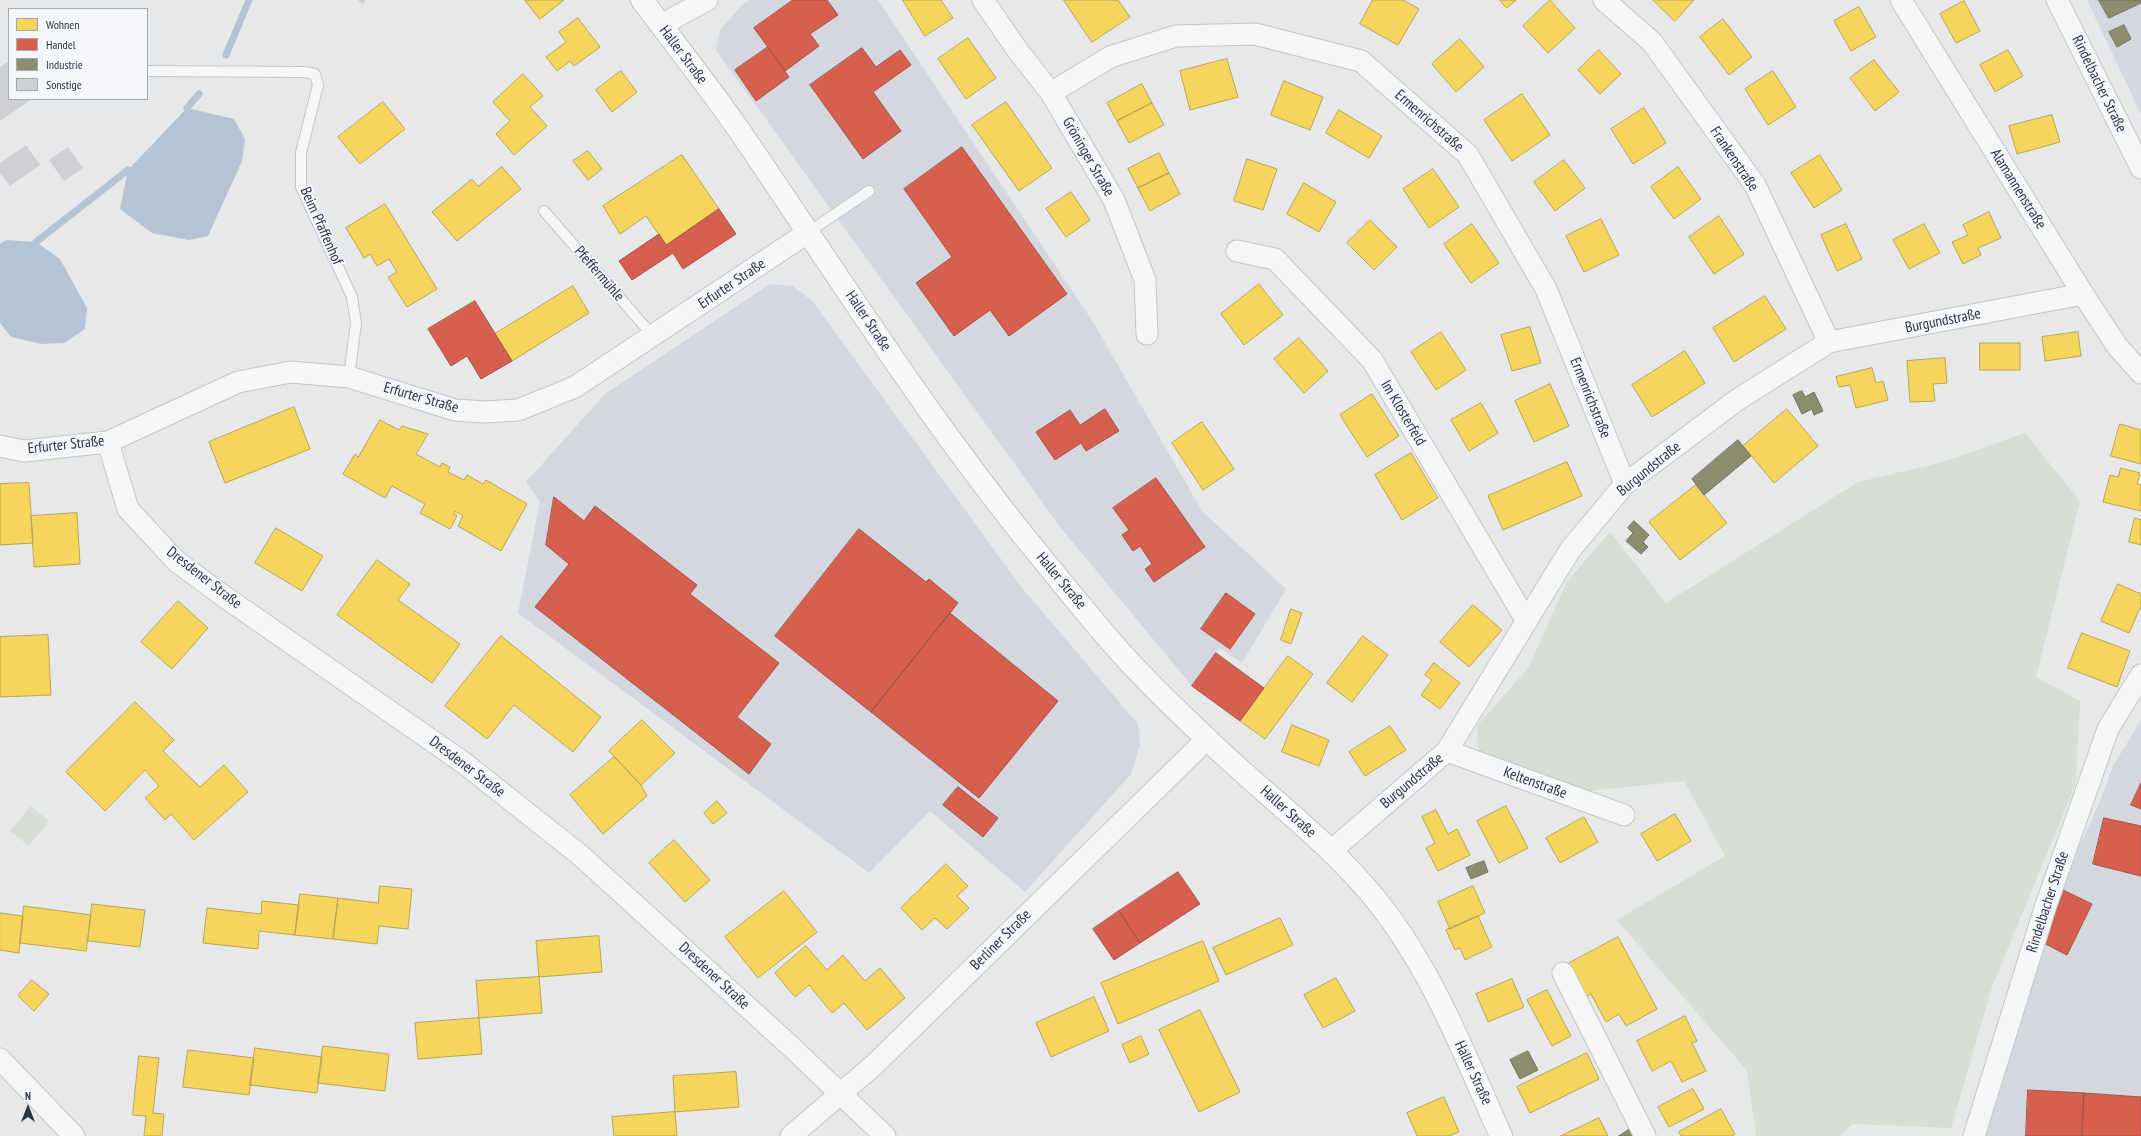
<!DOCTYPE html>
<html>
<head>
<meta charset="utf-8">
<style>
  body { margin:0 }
  #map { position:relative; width:2141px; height:1136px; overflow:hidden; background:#e6e8ea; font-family:"PT Sans Narrow",sans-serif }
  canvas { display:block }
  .legend { position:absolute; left:8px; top:8px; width:140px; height:92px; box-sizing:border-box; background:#f4f6f9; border:1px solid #a4a8b1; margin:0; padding:5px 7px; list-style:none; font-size:12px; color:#2b3445 }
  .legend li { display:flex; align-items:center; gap:8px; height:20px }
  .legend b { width:20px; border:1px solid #a4a8b1 }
  .north { position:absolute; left:8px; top:1088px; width:40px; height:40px; -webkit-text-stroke:3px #f4f6f9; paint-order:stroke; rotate:0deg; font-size:11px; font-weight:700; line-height:16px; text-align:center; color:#2b3445 }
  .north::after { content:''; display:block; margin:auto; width:14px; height:18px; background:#2b3445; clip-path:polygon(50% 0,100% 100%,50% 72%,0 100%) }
</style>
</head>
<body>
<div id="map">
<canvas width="2141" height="1136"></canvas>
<ul class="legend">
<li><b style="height:11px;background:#f6d55c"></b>Wohnen</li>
<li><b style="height:11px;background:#d6604d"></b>Handel</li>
<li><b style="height:11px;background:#8c8c6e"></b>Industrie</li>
<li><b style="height:11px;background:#ced0d3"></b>Sonstige</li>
</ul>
<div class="north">N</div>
</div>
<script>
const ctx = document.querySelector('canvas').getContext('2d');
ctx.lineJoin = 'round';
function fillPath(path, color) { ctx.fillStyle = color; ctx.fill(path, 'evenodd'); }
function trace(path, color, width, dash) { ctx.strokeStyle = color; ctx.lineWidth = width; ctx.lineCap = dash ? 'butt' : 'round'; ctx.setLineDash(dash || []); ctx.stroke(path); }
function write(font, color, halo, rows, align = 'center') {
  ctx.font = font + ' "PT Sans Narrow",sans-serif'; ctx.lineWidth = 4; ctx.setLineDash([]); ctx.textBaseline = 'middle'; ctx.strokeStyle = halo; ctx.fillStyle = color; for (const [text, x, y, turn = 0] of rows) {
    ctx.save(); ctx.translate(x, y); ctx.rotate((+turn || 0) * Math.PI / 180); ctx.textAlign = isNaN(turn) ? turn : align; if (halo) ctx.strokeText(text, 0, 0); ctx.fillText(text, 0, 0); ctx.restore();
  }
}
fillPath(new Path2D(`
  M 749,0 L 878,0 L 1093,322 L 1202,511 L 1286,589 L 1242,663 L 1220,648 L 1192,686 L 1060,527 L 716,50 L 720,30 L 743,4 Z
  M 2087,0 L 2141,0 L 2141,114 Z
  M 770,284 L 793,286 L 813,302 L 1022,588 L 1138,724 L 1140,744 L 1131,774 L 1025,892 L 930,811 L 869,873 L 518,613 L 540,502 L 526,482 L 605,394 Z
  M 2141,720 L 2141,1136 L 1984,1136 L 2036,939 L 2098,806 L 2113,766 Z`), '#d4d7dd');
fillPath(new Path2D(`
  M 2025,433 L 2080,501 L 2036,677 L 2080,701 L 2076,783 L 1992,987 L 1951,1128 L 1853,1124 L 1840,1136 L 1756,1136 L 1747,1071 L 1617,920 L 1725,856 L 1684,781 L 1588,791 L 1478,751 L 1477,726 L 1529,667 L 1566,583 L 1610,532 L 1666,603 L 1858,482 L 1940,463 Z
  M 31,806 L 49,821 L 29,846 L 10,831 Z`), '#d6ded6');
fillPath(new Path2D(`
  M 187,108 L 234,119 L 245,139 L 242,161 L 208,236 L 189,240 L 152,233 L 120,209 L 128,170 Z
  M 6,240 L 36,242 L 60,259 L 87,308 L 85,329 L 64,343 L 41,344 L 11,337 L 0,323 L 0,244 Z`), '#b4c4d5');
const homes = new Path2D(`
  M 525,0 L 564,0 L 540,19 Z
  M 903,0 L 941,0 L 953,18 L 925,36 Z
  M 1064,0 L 1118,0 L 1130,17 L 1092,42 Z
  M 1373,0 L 1403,0 L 1419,9 L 1398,45 L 1360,24 Z
  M 1500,0 L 1516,0 L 1507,8 Z
  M 1550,0 L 1575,28 L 1548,53 L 1523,26 Z
  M 1653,0 L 1694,0 L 1675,21 Z
  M 1964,1 L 1980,31 L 1956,43 L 1940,14 Z
  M 1859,7 L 1876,37 L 1851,51 L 1834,21 Z
  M 578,18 L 600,47 L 574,66 L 570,61 L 557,71 L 546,57 L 566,42 L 559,32 Z
  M 1723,19 L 1752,57 L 1729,75 L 1700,37 Z
  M 968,38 L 996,78 L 966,99 L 938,59 Z
  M 1460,39 L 1484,67 L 1456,92 L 1432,64 Z
  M 1599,50 L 1621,74 L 1600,94 L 1578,70 Z
  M 2008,50 L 2023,76 L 1995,92 L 1980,65 Z
  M 1227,59 L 1238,97 L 1190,110 L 1180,71 Z
  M 1874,60 L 1899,92 L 1875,111 L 1850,78 Z
  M 621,71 L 637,92 L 612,112 L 596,90 Z
  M 1773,71 L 1796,107 L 1768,125 L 1745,89 Z
  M 523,74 L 543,96 L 530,107 L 547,126 L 514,155 L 496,134 L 510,121 L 493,102 Z
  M 1284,81 L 1323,97 L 1310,130 L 1271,115 Z
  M 1142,84 L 1152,103 L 1117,121 L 1107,103 Z
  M 1522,94 L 1550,135 L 1512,161 L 1484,120 Z
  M 383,102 L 405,129 L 360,164 L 338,137 Z
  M 1006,102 L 1052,168 L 1019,191 L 972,125 Z
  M 1152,103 L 1164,125 L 1129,143 L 1117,121 Z
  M 1644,108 L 1666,143 L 1633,164 L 1611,129 Z
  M 1339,110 L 1382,136 L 1369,158 L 1326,133 Z
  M 2052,115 L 2060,142 L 2017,154 L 2009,126 Z
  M 588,151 L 602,169 L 588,180 L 573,161 Z
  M 1159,153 L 1169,173 L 1138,188 L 1128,169 Z
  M 682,155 L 719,209 L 666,245 L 646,216 L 620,234 L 603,206 Z
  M 1820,155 L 1842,190 L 1814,208 L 1791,173 Z
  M 1247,159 L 1277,169 L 1263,210 L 1234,201 Z
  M 1564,160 L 1585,188 L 1555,211 L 1534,182 Z
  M 502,167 L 521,189 L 457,241 L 432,212 L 472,179 L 478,186 Z
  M 1678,167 L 1701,199 L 1674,219 L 1651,187 Z
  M 1433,169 L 1459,207 L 1429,228 L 1403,189 Z
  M 1169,173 L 1180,194 L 1150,211 L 1138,188 Z
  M 1304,183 L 1336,202 L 1319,232 L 1287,214 Z
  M 1071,192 L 1090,220 L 1066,237 L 1046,209 Z
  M 385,204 L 437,289 L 407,307 L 388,277 L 397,272 L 389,259 L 377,266 L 370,254 L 364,258 L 346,228 Z
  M 1989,212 L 2001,238 L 1978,248 L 1981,255 L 1963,264 L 1952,242 L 1968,235 L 1963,225 Z
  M 1719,216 L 1744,254 L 1714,274 L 1689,237 Z
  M 1601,219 L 1619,255 L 1584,272 L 1566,236 Z
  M 1370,220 L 1397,247 L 1374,270 L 1347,243 Z
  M 1472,224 L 1499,263 L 1471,283 L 1444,244 Z
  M 1846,224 L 1862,259 L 1837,271 L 1821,235 Z
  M 1924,224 L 1940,253 L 1909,269 L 1893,240 Z
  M 1259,284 L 1283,315 L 1244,345 L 1221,314 Z
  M 573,286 L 589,313 L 512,361 L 495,334 Z
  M 1765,296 L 1786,329 L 1734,362 L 1713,328 Z
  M 1530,327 L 1541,363 L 1512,371 L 1501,335 Z
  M 1441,332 L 1466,370 L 1436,390 L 1411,352 Z
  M 2078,332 L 2081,356 L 2045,361 L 2042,337 Z
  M 1299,338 L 1328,371 L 1304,393 L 1274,359 Z
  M 1980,343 L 2020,343 L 2020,370 L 1980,370 Z
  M 1685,351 L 1705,383 L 1652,417 L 1632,385 Z
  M 1945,358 L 1947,383 L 1933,384 L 1935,401 L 1910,402 L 1907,361 Z
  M 1872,368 L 1876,383 L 1883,381 L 1888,400 L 1856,408 L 1850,385 L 1839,387 L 1836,377 Z
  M 1550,384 L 1569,426 L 1534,442 L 1515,401 Z
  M 1372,394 L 1399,436 L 1367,457 L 1340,415 Z
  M 1481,403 L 1498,433 L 1469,451 L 1451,420 Z
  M 294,407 L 310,449 L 225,483 L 209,442 Z
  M 1787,409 L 1818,446 L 1774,483 L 1743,446 Z
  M 380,420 L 399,430 L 402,426 L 428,434 L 416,454 L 440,467 L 442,463 L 450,467 L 448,472 L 464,480 L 467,475 L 483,484 L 486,480 L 527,504 L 501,551 L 458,526 L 463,516 L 455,511 L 454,514 L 457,516 L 450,529 L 420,513 L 425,504 L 392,486 L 385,498 L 343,474 L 355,454 L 358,457 Z
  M 1202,422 L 1234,469 L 1203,490 L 1172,443 Z
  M 2120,424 L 2141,430 L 2141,464 L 2111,456 Z
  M 1411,453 L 1438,498 L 1402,520 L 1375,475 Z
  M 1567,462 L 1582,496 L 1503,530 L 1488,496 Z
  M 2121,468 L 2140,473 L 2137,484 L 2141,485 L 2141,511 L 2103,502 L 2110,475 L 2118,477 Z
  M 29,483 L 33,543 L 0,545 L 0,484 Z
  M 1696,485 L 1727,523 L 1680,560 L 1649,522 Z
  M 77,513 L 80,564 L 34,567 L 31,516 Z
  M 2135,518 L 2141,520 L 2141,545 L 2129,542 Z
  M 276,528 L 323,556 L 302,591 L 255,563 Z
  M 377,560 L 410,584 L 398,600 L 460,644 L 432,683 L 337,615 Z
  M 2118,584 L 2141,594 L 2141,606 L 2129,633 L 2101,621 Z
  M 178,601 L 208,628 L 172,669 L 141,642 Z
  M 1473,605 L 1502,630 L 1469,667 L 1440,642 Z
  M 1291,609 L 1302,613 L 1291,644 L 1281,640 Z
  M 2082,633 L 2130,651 L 2117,687 L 2068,668 Z
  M 48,635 L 51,695 L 0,697 L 0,637 Z
  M 501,636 L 601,717 L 573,752 L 514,705 L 487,739 L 445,706 Z
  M 1363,636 L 1388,655 L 1352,702 L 1327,683 Z
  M 1288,656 L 1313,674 L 1265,739 L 1240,721 Z
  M 1434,663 L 1460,683 L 1440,709 L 1421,695 L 1432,680 L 1425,675 Z
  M 135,702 L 174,740 L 163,751 L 200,787 L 224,765 L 248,792 L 194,840 L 171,814 L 165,820 L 145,798 L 159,786 L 145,770 L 105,811 L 66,772 Z
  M 642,720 L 675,753 L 641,785 L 609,751 Z
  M 1292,725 L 1329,740 L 1319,766 L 1282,752 Z
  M 1390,726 L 1406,750 L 1365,776 L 1349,752 Z
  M 614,757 L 641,785 L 647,796 L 603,834 L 570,795 Z
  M 717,801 L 727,813 L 713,824 L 704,813 Z
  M 1506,806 L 1528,848 L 1499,863 L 1477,821 Z
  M 1436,810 L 1448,834 L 1457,829 L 1470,855 L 1438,871 L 1426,848 L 1435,843 L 1422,817 Z
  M 1675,814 L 1691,841 L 1657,861 L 1641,834 Z
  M 1584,817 L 1598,842 L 1560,863 L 1546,838 Z
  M 674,840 L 710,880 L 685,902 L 649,863 Z
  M 946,864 L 968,886 L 957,896 L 969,908 L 947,929 L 935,918 L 922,930 L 901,908 Z
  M 380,886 L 412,889 L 408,929 L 379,926 L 377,944 L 333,939 L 338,898 L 378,903 Z
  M 1473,886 L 1485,913 L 1450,929 L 1438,902 Z
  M 784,891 L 817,932 L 758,978 L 725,937 Z
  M 300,894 L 338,898 L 333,939 L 295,935 Z
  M 262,901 L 299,905 L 295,935 L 259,931 L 258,949 L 203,943 L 207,908 L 261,914 Z
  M 92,904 L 145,910 L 140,947 L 88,941 Z
  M 24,906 L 91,915 L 86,951 L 20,943 Z
  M 0,913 L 23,916 L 19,953 L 0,950 Z
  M 1478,916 L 1492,947 L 1465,960 L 1460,948 L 1455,950 L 1446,930 Z
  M 1280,918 L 1293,945 L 1226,975 L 1213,948 Z
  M 599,936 L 602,972 L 539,977 L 536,941 Z
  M 1618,937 L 1657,1009 L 1626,1026 L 1619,1014 L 1606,1022 L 1591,994 L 1582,999 L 1564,966 Z
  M 1203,941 L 1219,981 L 1118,1024 L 1101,983 Z
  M 806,946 L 827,970 L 843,955 L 865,981 L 880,968 L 905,998 L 867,1030 L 844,1003 L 832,1013 L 809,985 L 795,997 L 775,973 Z
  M 539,977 L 542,1013 L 479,1018 L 476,981 Z
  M 1336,978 L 1355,1011 L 1323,1028 L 1304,995 Z
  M 1512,979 L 1524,1007 L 1488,1022 L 1476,994 Z
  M 32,980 L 49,994 L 34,1011 L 18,996 Z
  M 1547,990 L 1571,1036 L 1552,1046 L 1527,1000 Z
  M 1094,997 L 1109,1031 L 1051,1057 L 1036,1023 Z
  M 1200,1010 L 1240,1092 L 1199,1112 L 1159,1030 Z
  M 1685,1016 L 1697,1041 L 1692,1043 L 1706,1071 L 1682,1082 L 1671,1061 L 1652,1071 L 1637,1041 Z
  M 479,1018 L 482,1054 L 418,1059 L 415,1023 Z
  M 1141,1036 L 1149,1054 L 1130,1063 L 1122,1045 Z
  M 323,1046 L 389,1054 L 385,1091 L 318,1083 Z
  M 255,1048 L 322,1057 L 317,1093 L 250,1085 Z
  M 188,1050 L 254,1058 L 249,1095 L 183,1087 Z
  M 1587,1053 L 1599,1079 L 1530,1113 L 1517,1087 Z
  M 139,1056 L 159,1058 L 153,1113 L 164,1114 L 162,1136 L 144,1136 L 146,1116 L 133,1115 Z
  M 736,1072 L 739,1107 L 675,1112 L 673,1076 Z
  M 1693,1089 L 1704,1109 L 1669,1127 L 1658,1107 Z
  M 1444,1097 L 1459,1132 L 1449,1136 L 1417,1136 L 1407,1113 Z
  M 1721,1109 L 1735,1134 L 1732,1136 L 1681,1136 L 1679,1132 Z
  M 675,1112 L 677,1136 L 614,1136 L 612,1117 Z
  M 1599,1118 L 1608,1136 L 1561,1136 Z`);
fillPath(homes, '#f6d55c');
trace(homes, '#b9a555', 1);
const shops = new Path2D(`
  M 793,0 L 827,0 L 838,15 L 810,34 L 819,46 L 785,71 L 754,28 Z
  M 768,47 L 789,77 L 756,101 L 735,70 Z
  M 862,48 L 876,67 L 900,50 L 911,65 L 873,92 L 901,131 L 863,159 L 810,85 Z
  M 962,147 L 1067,294 L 1009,336 L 990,310 L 954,336 L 916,283 L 952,257 L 904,189 Z
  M 719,209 L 736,234 L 683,269 L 673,253 L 632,280 L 619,261 L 659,234 L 666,245 Z
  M 475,301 L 512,361 L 481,379 L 467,356 L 451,366 L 428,329 Z
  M 1105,409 L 1119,431 L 1086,451 L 1081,443 L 1055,460 L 1036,432 L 1070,410 L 1080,425 Z
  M 1156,478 L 1205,547 L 1154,582 L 1145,569 L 1152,564 L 1140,546 L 1133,551 L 1122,535 L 1129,530 L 1113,508 Z
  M 554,497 L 584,521 L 595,506 L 697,585 L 690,594 L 779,663 L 737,717 L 771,744 L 749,774 L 535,607 L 569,564 L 546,545 Z
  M 859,529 L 926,582 L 929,579 L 958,603 L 871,712 L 775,636 Z
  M 1226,593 L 1255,614 L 1230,649 L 1201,629 Z
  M 950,613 L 1058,701 L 979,798 L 871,712 Z
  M 1216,653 L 1264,688 L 1240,721 L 1192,686 Z
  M 2141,783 L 2141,809 L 2131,805 Z
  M 958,787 L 998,818 L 983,837 L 943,805 Z
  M 2104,818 L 2141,826 L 2141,876 L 2093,864 Z
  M 1178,872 L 1200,904 L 1140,943 L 1119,911 Z
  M 2061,889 L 2092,904 L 2067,955 L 2036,939 Z
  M 1119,911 L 1140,943 L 1114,960 L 1093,929 Z
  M 2028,1090 L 2084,1093 L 2082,1136 L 2026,1136 Z
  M 2084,1093 L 2141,1097 L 2141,1136 L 2082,1136 Z`);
fillPath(shops, '#d6604d');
trace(shops, '#a3534b', 1);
const industry = new Path2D(`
  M 2099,0 L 2141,0 L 2141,3 L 2109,18 Z
  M 2124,25 L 2131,39 L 2117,47 L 2109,32 Z
  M 1802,391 L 1805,397 L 1814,392 L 1823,411 L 1814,415 L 1812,409 L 1802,414 L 1793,395 Z
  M 1738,440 L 1751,456 L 1704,495 L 1692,479 Z
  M 1634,521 L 1649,535 L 1643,542 L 1648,547 L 1641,554 L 1626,541 L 1633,533 L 1628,528 Z
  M 1484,861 L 1488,872 L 1471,879 L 1466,868 Z
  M 1528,1051 L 1538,1070 L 1520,1079 L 1510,1060 Z
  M 1630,1129 L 1634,1136 L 1619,1136 Z`);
fillPath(industry, '#8c8c6e');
trace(industry, '#6f7262', 1);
trace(new Path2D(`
  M 226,55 L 249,0
  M 187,108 L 199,94
  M 36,242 L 128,170`), '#b4c4d5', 7);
fillPath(new Path2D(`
  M 358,0 L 366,0 L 362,4 Z
  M 9,61 L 9,99 L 32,99 L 0,121 L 0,67 Z
  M 26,145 L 40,165 L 10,186 L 0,173 L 0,163 Z
  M 68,147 L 83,168 L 64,181 L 49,160 Z`), '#ced0d3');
const lane = new Path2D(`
  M 147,71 L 304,72 L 315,74 L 318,85 L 301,153 L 301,187 L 352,297 L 356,323 L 349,377
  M 544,211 L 653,336
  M 807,233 L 869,191`);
const street = new Path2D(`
  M 983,0 L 1018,51 L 1051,93 L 1114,200 L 1145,280 L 1147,334
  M 1604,0 L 1652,42 L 1755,185 L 1829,342
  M 1901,0 L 2083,294 L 2117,346 L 2141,373
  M 2057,0 L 2141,168
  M 661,25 L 707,0
  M 1051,93 L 1110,57 L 1176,36 L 1255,34 L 1361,61 L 1468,155 L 1546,289 L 1625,484
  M 1237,251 L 1275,259 L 1372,360 L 1526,620
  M 108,442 L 128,509 L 176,561 L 222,595 L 464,763 L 580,855 L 786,1042 L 885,1136
  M 0,446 L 24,451 L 108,442 L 238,382 L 291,372 L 349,377 L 455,410 L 486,412 L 518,410 L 575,387 L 807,233
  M 1447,751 L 1624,815
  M 1332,850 L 1447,751 L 1570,550 L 1625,484 L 1737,400 L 1829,342 L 2083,294
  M 1563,973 L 1645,1136
  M 0,1059 L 74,1136
  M 791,1136 L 874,1065 L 1207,739
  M 1974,1136 L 2045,908 L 2108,729 L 2141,675`);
const primary = new Path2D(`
  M 642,0 C 675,44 710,88 741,133 C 840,278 933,427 1045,562 C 1068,590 1090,618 1114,645 C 1142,677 1174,708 1205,737 C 1262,793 1327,839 1377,901 C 1433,971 1465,1056 1501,1136`);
trace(lane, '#c4c6c8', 12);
trace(street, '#c4c6c8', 23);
trace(primary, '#c2c5c8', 24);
trace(lane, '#f5f6f7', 10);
trace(street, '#f5f6f7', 21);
trace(primary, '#f8f8f8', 22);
write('15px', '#2b3445', '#f4f6f9', [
  ["Haller Straße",683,55,53],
  ["Rindelbacher Straße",2099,84,64],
  ["Ermenrichstraße",1429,121,41],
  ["Gröninger Straße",1088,157,60],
  ["Frankenstraße",1734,159,56],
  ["Alamannenstraße",2018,189,58],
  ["Beim Pfaffenhof",321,226,66],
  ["Pfeffermühle",599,274,49],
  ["Erfurter Straße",732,284,-34],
  ["Haller Straße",868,321,56],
  ["Burgundstraße",1943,321,-11],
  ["Erfurter Straße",421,398,16],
  ["Ermenrichstraße",1590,398,68],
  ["Im Klosterfeld",1403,413,59],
  ["Erfurter Straße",66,445,-6],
  ["Burgundstraße",1649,469,-39],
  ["Dresdener Straße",204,578,38],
  ["Haller Straße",1061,581,50],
  ["Dresdener Straße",467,767,37],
  ["Burgundstraße",1412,781,-40],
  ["Keltenstraße",1535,783,20],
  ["Haller Straße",1288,812,42],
  ["Rindelbacher Straße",2048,902,-72],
  ["Berliner Straße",1001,940,-45],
  ["Dresdener Straße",714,976,43],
  ["Haller Straße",1473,1073,65]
]);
</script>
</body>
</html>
